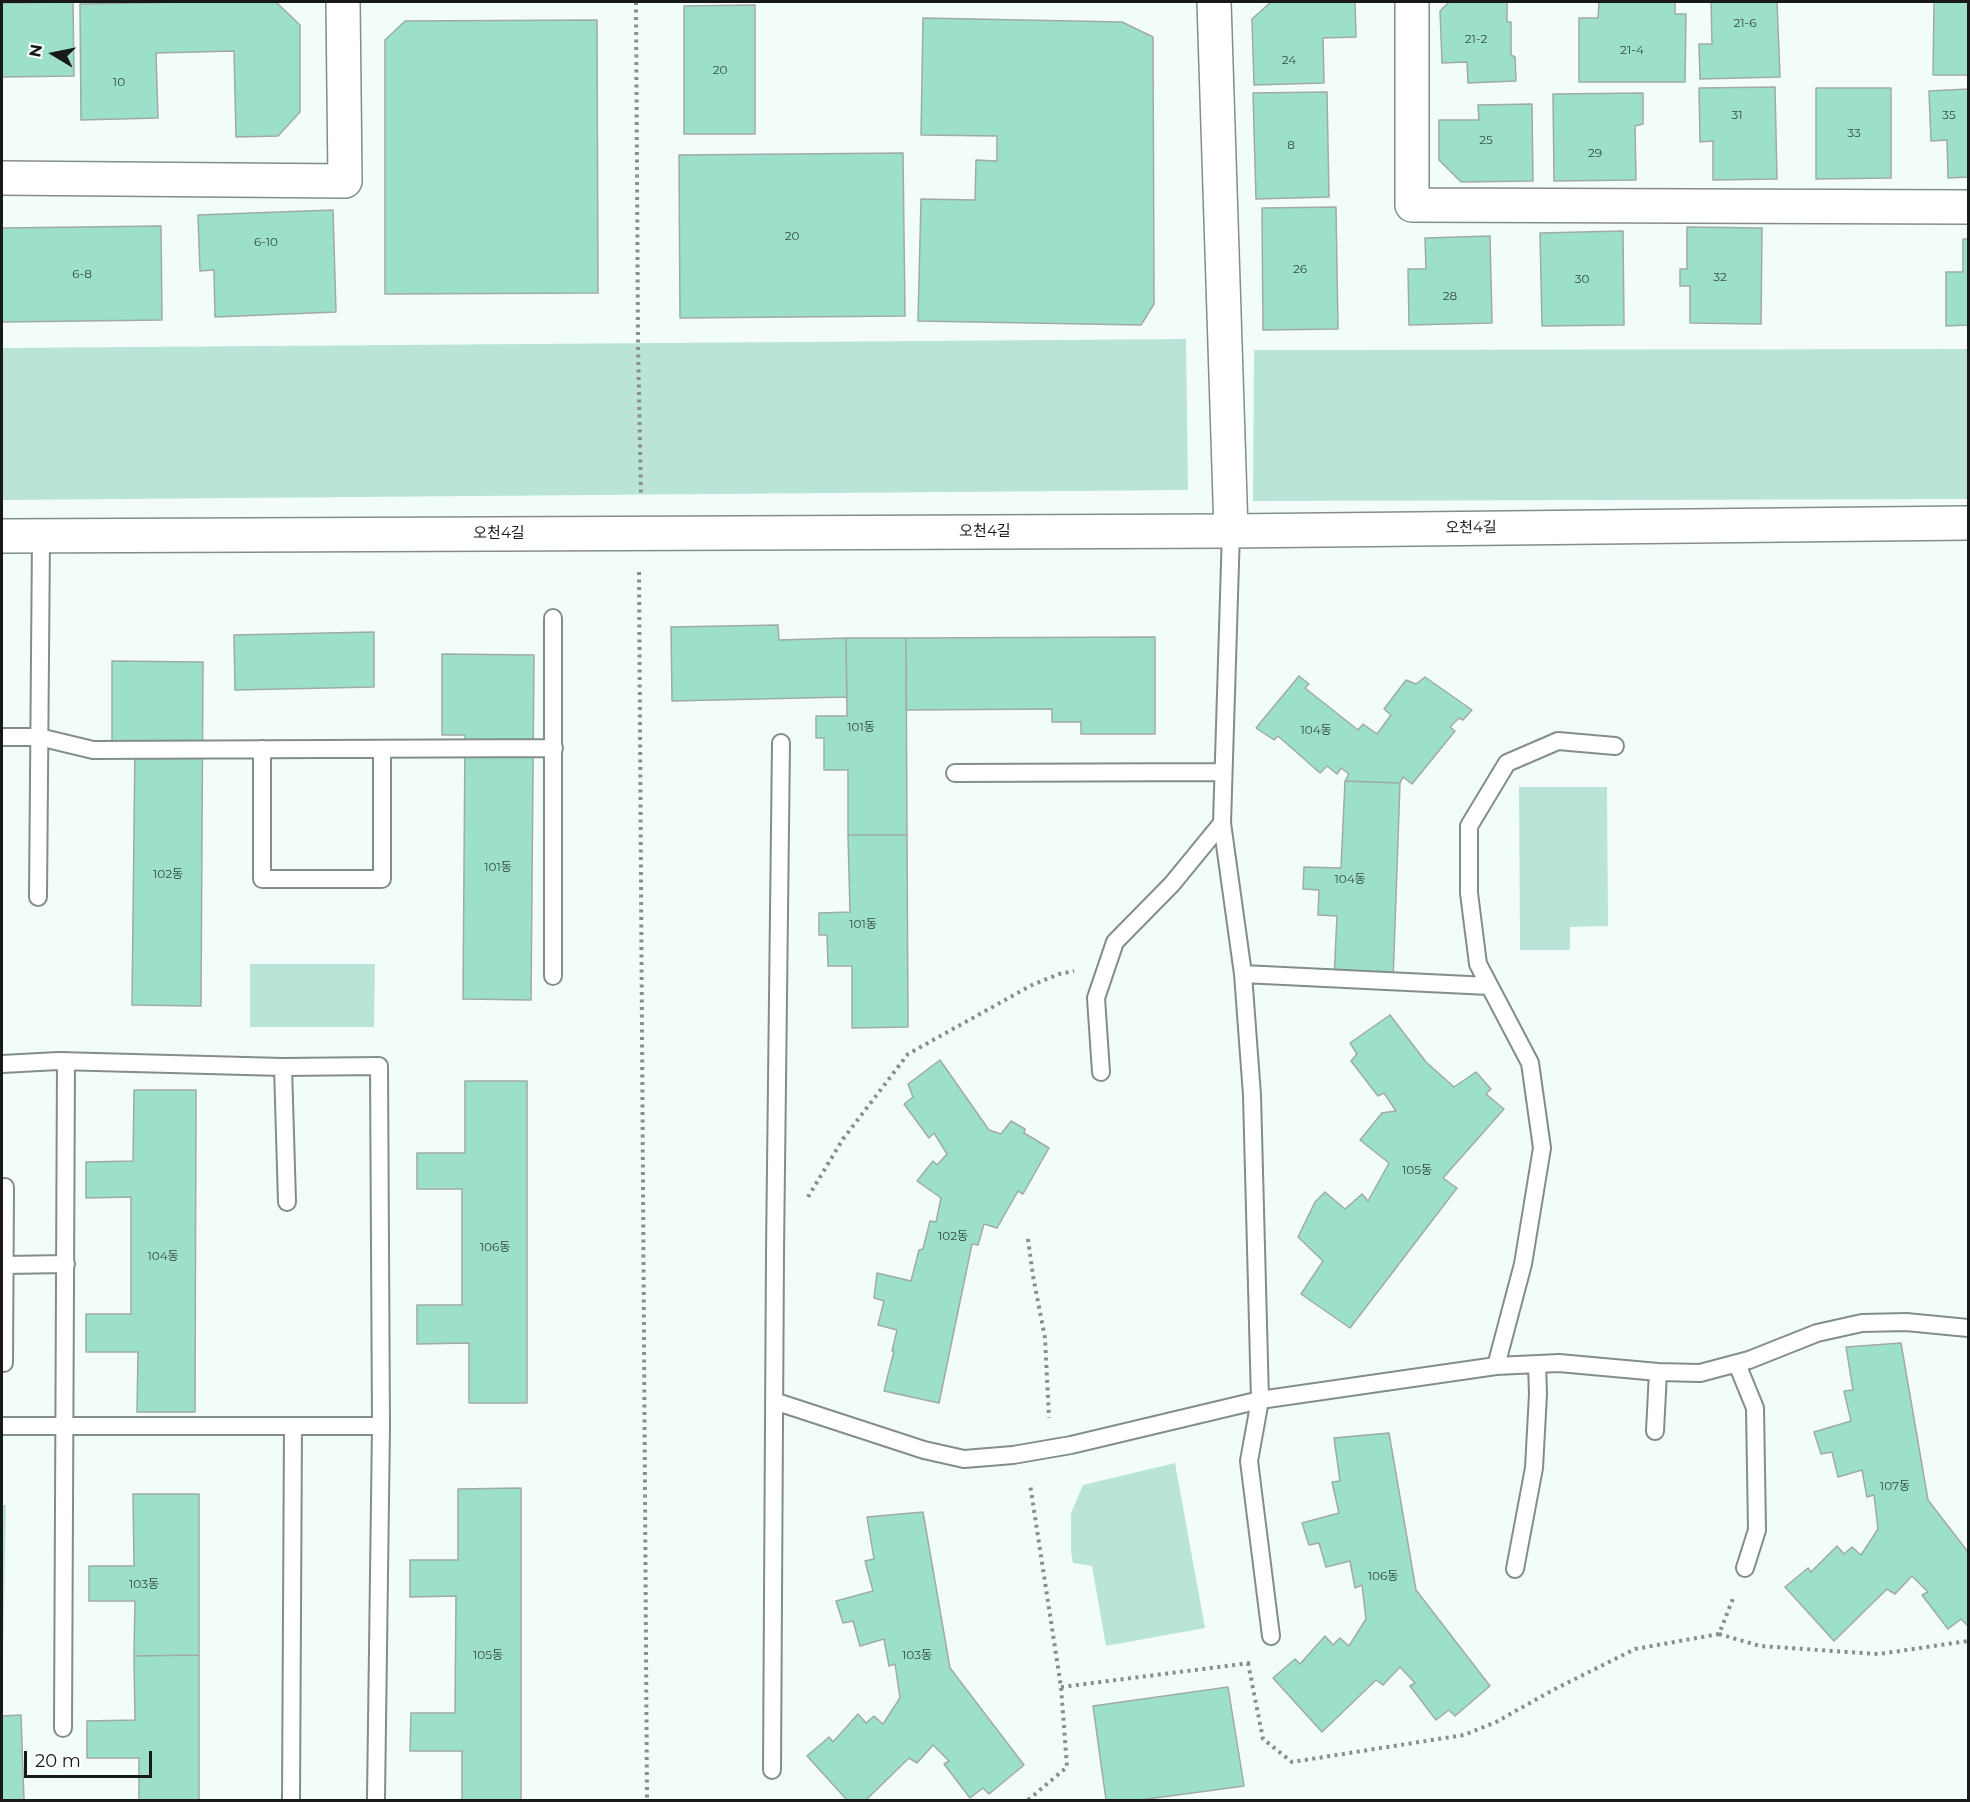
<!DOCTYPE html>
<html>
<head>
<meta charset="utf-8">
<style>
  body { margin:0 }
  #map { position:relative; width:1970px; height:1802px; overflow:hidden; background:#f2fdf9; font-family:Montserrat,sans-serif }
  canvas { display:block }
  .frame { position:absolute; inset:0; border:3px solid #171a19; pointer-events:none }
  .north { position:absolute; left:24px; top:24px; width:60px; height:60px; -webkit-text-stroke:4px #fff; paint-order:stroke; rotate:280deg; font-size:16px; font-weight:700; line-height:24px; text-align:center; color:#171a19 }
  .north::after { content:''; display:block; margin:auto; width:21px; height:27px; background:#171a19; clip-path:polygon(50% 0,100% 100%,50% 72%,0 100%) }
  .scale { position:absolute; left:24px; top:1751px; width:128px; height:27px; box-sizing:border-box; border:3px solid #171a19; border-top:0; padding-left:8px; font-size:18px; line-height:21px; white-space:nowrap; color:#171a19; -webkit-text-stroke:4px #fff; paint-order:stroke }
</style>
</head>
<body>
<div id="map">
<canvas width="1970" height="1802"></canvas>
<div class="frame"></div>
<div class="north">N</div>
<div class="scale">20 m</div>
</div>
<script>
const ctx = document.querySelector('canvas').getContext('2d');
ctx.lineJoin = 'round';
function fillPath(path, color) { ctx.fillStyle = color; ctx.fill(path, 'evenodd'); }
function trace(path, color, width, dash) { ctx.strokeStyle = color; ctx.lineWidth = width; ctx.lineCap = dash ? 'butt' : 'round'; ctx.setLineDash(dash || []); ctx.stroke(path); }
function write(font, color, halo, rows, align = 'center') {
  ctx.font = font + ' Montserrat,"Noto Sans KR",sans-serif'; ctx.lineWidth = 4.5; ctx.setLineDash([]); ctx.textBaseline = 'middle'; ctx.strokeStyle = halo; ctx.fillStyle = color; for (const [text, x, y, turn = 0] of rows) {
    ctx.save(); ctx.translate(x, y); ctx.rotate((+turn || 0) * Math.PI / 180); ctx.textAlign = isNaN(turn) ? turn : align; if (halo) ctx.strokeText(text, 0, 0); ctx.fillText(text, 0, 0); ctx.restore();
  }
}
fillPath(new Path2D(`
  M 1186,339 L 1188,490 L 2,500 L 2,348 Z
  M 1968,349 L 1968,499 L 1253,501 L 1254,350 Z
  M 1519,787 L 1607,787 L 1608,926 L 1570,927 L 1570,950 L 1520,950 Z
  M 250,964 L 375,964 L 374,1027 L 250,1027 Z
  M 1175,1463 L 1205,1628 L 1106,1646 L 1092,1566 L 1073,1563 L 1071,1552 L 1071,1513 L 1083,1485 Z
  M 2,1505 L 6,1505 L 2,1701 Z`), '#bae4d7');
const building = new Path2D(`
  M 73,2 L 74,76 L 2,77 L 2,3 Z
  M 191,2 L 276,2 L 300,25 L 300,112 L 278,136 L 236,137 L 234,51 L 156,53 L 158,118 L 81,120 L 80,4 Z
  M 1271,2 L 1355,2 L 1356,37 L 1323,38 L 1324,83 L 1254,85 L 1252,19 Z
  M 1449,2 L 1507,2 L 1507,22 L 1511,22 L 1511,55 L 1515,57 L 1516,81 L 1468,83 L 1467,62 L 1442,63 L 1440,11 Z
  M 1599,2 L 1675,2 L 1675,14 L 1686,14 L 1685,82 L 1579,82 L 1579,18 L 1598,18 Z
  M 1711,2 L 1777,2 L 1780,77 L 1700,79 L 1699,44 L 1712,44 Z
  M 1934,2 L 1968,2 L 1968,75 L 1933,75 Z
  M 755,5 L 755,134 L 684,134 L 684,6 Z
  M 923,18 L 1122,22 L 1153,37 L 1154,304 L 1141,325 L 918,321 L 921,199 L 975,200 L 976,160 L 997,161 L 997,136 L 921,135 Z
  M 597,20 L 598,293 L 385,294 L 385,40 L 405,21 Z
  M 1775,87 L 1777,179 L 1713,180 L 1713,141 L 1700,142 L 1699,88 Z
  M 1816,88 L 1891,88 L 1891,178 L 1816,179 Z
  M 1968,89 L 1968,177 L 1948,178 L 1947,140 L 1931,141 L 1929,91 Z
  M 1327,92 L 1329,197 L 1256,199 L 1253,93 Z
  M 1643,93 L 1643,124 L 1635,126 L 1636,180 L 1554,181 L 1553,94 Z
  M 1532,104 L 1533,181 L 1461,182 L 1439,160 L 1439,120 L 1479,120 L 1478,105 Z
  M 903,153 L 905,316 L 680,318 L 679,155 Z
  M 1336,207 L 1338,329 L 1263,330 L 1262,208 Z
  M 333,210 L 336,312 L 215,317 L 214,270 L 200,271 L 198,215 Z
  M 161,226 L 162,320 L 2,322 L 2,228 Z
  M 1687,227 L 1762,228 L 1761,324 L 1690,323 L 1690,286 L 1680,286 L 1680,269 L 1687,269 Z
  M 1623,231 L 1624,325 L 1542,326 L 1540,233 Z
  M 1490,236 L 1492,323 L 1409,325 L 1408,269 L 1426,269 L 1425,238 Z
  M 1963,239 L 1968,239 L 1968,325 L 1946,326 L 1946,272 L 1963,272 Z
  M 778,625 L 779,640 L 846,638 L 847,697 L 672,701 L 671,627 Z
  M 374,632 L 374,687 L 235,690 L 234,635 Z
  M 1155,637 L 1155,734 L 1081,734 L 1081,722 L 1052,722 L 1052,709 L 906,710 L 906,638 Z
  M 846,638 L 906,638 L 907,835 L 848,835 L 848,770 L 824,770 L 824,738 L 816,738 L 816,716 L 847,716 Z
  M 442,654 L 534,655 L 531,1000 L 463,999 L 465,735 L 442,735 Z
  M 112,661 L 203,662 L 201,1006 L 132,1005 L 135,742 L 112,742 Z
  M 1299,676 L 1309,684 L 1305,688 L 1358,730 L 1363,724 L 1377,734 L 1391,715 L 1384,709 L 1406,680 L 1416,684 L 1425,677 L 1472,710 L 1463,720 L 1459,718 L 1450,727 L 1455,731 L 1412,784 L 1403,777 L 1400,783 L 1345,781 L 1349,774 L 1341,768 L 1337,774 L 1327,766 L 1320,773 L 1278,736 L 1274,740 L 1256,728 Z
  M 1345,781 L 1400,783 L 1393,981 L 1334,978 L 1337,916 L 1318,915 L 1319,890 L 1303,889 L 1304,867 L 1341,868 Z
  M 848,835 L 907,835 L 908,1027 L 852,1028 L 852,966 L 828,966 L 827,935 L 819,935 L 819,913 L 850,912 Z
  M 1390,1015 L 1426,1062 L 1454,1087 L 1476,1072 L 1491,1089 L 1486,1094 L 1504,1109 L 1443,1178 L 1457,1188 L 1350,1328 L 1301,1294 L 1323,1261 L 1298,1237 L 1315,1202 L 1325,1192 L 1345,1209 L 1362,1194 L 1368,1201 L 1389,1163 L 1360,1140 L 1382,1113 L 1396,1111 L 1384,1093 L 1378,1096 L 1351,1061 L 1357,1054 L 1350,1043 Z
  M 940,1060 L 989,1130 L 1001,1134 L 1011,1121 L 1025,1129 L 1024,1133 L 1049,1148 L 1023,1194 L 1018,1191 L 997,1228 L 984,1224 L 978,1245 L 972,1244 L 939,1403 L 884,1391 L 894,1351 L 892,1351 L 897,1330 L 878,1325 L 884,1301 L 874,1298 L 877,1273 L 911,1281 L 919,1250 L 923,1249 L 930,1221 L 936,1222 L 941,1198 L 917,1181 L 933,1161 L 937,1165 L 947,1154 L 934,1133 L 929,1138 L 904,1104 L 913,1097 L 908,1084 Z
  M 465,1081 L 527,1081 L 527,1403 L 469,1403 L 469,1343 L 417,1344 L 417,1305 L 462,1305 L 462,1189 L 417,1189 L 417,1153 L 465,1153 Z
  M 134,1090 L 196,1090 L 195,1412 L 137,1412 L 138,1352 L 86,1352 L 86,1314 L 131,1314 L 131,1197 L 86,1198 L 86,1162 L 133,1161 Z
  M 1901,1343 L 1928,1500 L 1968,1552 L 1968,1623 L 1967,1625 L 1961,1619 L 1948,1629 L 1922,1595 L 1928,1592 L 1912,1576 L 1895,1594 L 1887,1589 L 1834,1641 L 1785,1587 L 1808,1568 L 1811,1572 L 1837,1546 L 1844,1554 L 1852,1547 L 1861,1555 L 1878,1529 L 1874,1495 L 1867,1497 L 1862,1470 L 1838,1477 L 1832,1452 L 1821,1454 L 1814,1432 L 1851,1421 L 1844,1391 L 1853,1390 L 1846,1347 Z
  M 1389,1433 L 1416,1590 L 1490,1686 L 1455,1716 L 1449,1710 L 1436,1720 L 1410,1686 L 1415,1683 L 1400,1667 L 1383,1685 L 1376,1680 L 1322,1732 L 1273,1678 L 1295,1659 L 1300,1664 L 1325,1636 L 1333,1645 L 1340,1638 L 1349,1646 L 1366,1619 L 1362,1585 L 1355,1588 L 1350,1561 L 1326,1567 L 1319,1543 L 1309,1545 L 1302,1523 L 1339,1513 L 1332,1482 L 1340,1481 L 1334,1438 Z
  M 521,1488 L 521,1800 L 462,1800 L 462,1751 L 410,1751 L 411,1713 L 455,1713 L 456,1596 L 410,1597 L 410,1560 L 458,1560 L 458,1489 Z
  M 133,1494 L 199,1494 L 199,1655 L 134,1656 L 135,1601 L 89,1601 L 89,1566 L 134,1566 Z
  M 923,1512 L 950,1668 L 1024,1765 L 989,1794 L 983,1788 L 970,1798 L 944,1764 L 949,1761 L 933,1745 L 917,1763 L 909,1758 L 866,1800 L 847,1800 L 807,1756 L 829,1737 L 833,1742 L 858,1714 L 866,1723 L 874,1716 L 883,1724 L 900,1698 L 895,1664 L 889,1666 L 884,1639 L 860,1646 L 853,1621 L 843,1623 L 836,1601 L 873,1591 L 865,1561 L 874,1559 L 867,1517 Z
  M 199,1655 L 199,1800 L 139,1800 L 139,1758 L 87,1758 L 87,1721 L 135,1720 L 134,1656 Z
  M 1228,1687 L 1244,1786 L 1140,1800 L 1106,1800 L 1093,1706 Z
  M 21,1715 L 24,1800 L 2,1800 L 2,1716 Z`);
fillPath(building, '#9ce0cc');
trace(building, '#a0aaa7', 1.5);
const lane = new Path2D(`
  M 1231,531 L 1222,823 L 1243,974 L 1252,1095 L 1260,1400 L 1496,1366 L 1559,1363 L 1658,1372 L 1700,1373 L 1749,1360 L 1817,1333 L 1862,1323 L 1906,1322 L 1968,1328
  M 2,737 L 39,737 L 93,750 L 554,748
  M 262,749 L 262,879 L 382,879 L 382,749
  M 955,773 L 1223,772
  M 38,897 L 41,536
  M 1243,974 L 1489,986
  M 553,976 L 553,618
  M 2,1064 L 58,1061 L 283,1067 L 287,1202
  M 283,1067 L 379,1066 L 381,1426 L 376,1798
  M 1101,1072 L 1096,998 L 1115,942 L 1172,884 L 1222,823
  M 5,1265 L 66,1264
  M 4,1363 L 5,1187
  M 1737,1364 L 1755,1408 L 1757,1530 L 1745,1568
  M 1496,1366 L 1523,1264 L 1542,1148 L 1530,1063 L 1478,964 L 1469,893 L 1469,826 L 1507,763 L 1558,741 L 1615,746
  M 774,1401 L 924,1450 L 964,1459 L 1013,1455 L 1071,1445 L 1260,1400 L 1249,1461 L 1271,1636
  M 2,1426 L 381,1426
  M 1655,1431 L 1658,1372
  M 1515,1569 L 1534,1468 L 1538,1394 L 1537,1364
  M 63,1728 L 66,1061
  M 772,1770 L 775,1252 L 781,743
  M 291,1800 L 293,1426`);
const street = new Path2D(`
  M 1214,2 L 1231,531
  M 1412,2 L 1412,205 L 1968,207
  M 2,178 L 345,181 L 343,2`);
const secondary = new Path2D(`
  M 2,536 L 1231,531 L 1968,523`);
trace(lane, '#838d8a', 20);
trace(street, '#838d8a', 36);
trace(secondary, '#838d8a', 36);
trace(new Path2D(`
  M 636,2 L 638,343 L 641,496
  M 639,572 L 647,1800
  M 808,1197 L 843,1139 L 908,1054 L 1032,985 L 1059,974 L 1074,971
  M 1028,1239 L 1033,1276 L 1045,1338 L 1049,1418
  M 1719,1634 L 1760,1646 L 1879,1654 L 1968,1641
  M 1248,1663 L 1263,1739 L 1292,1762 L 1464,1735 L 1496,1722 L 1553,1690 L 1635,1649 L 1719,1634 L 1734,1596
  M 1061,1687 L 1250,1663
  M 1028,1800 L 1067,1767 L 1061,1687 L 1030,1484`), '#878e8b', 4, [3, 4.5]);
trace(lane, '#fff', 16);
trace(street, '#fff', 33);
trace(secondary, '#fff', 33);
write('12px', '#384c46', null, [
  ["21-6",1745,23],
  ["21-2",1476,39],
  ["21-4",1632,50],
  ["24",1289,60],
  ["20",720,70],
  ["10",119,82],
  ["31",1737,115],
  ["35",1949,115],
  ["33",1854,133],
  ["25",1486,140],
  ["8",1291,145],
  ["29",1595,153],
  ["20",792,236],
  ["6-10",266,242],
  ["26",1300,269],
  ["6-8",82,274],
  ["32",1720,277],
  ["30",1582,279],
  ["28",1450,296],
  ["101동",861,727],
  ["104동",1316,730],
  ["101동",498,867],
  ["102동",168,874],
  ["104동",1350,879],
  ["101동",863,924],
  ["105동",1417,1170],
  ["102동",953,1236],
  ["106동",495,1247],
  ["104동",163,1256],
  ["107동",1895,1486],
  ["106동",1383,1576],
  ["103동",144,1584],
  ["105동",488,1655],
  ["103동",917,1655]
]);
write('15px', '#171a19', '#fff', [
  ["오천4길",1471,528,-1],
  ["오천4길",985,532],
  ["오천4길",499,534]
]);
</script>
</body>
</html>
